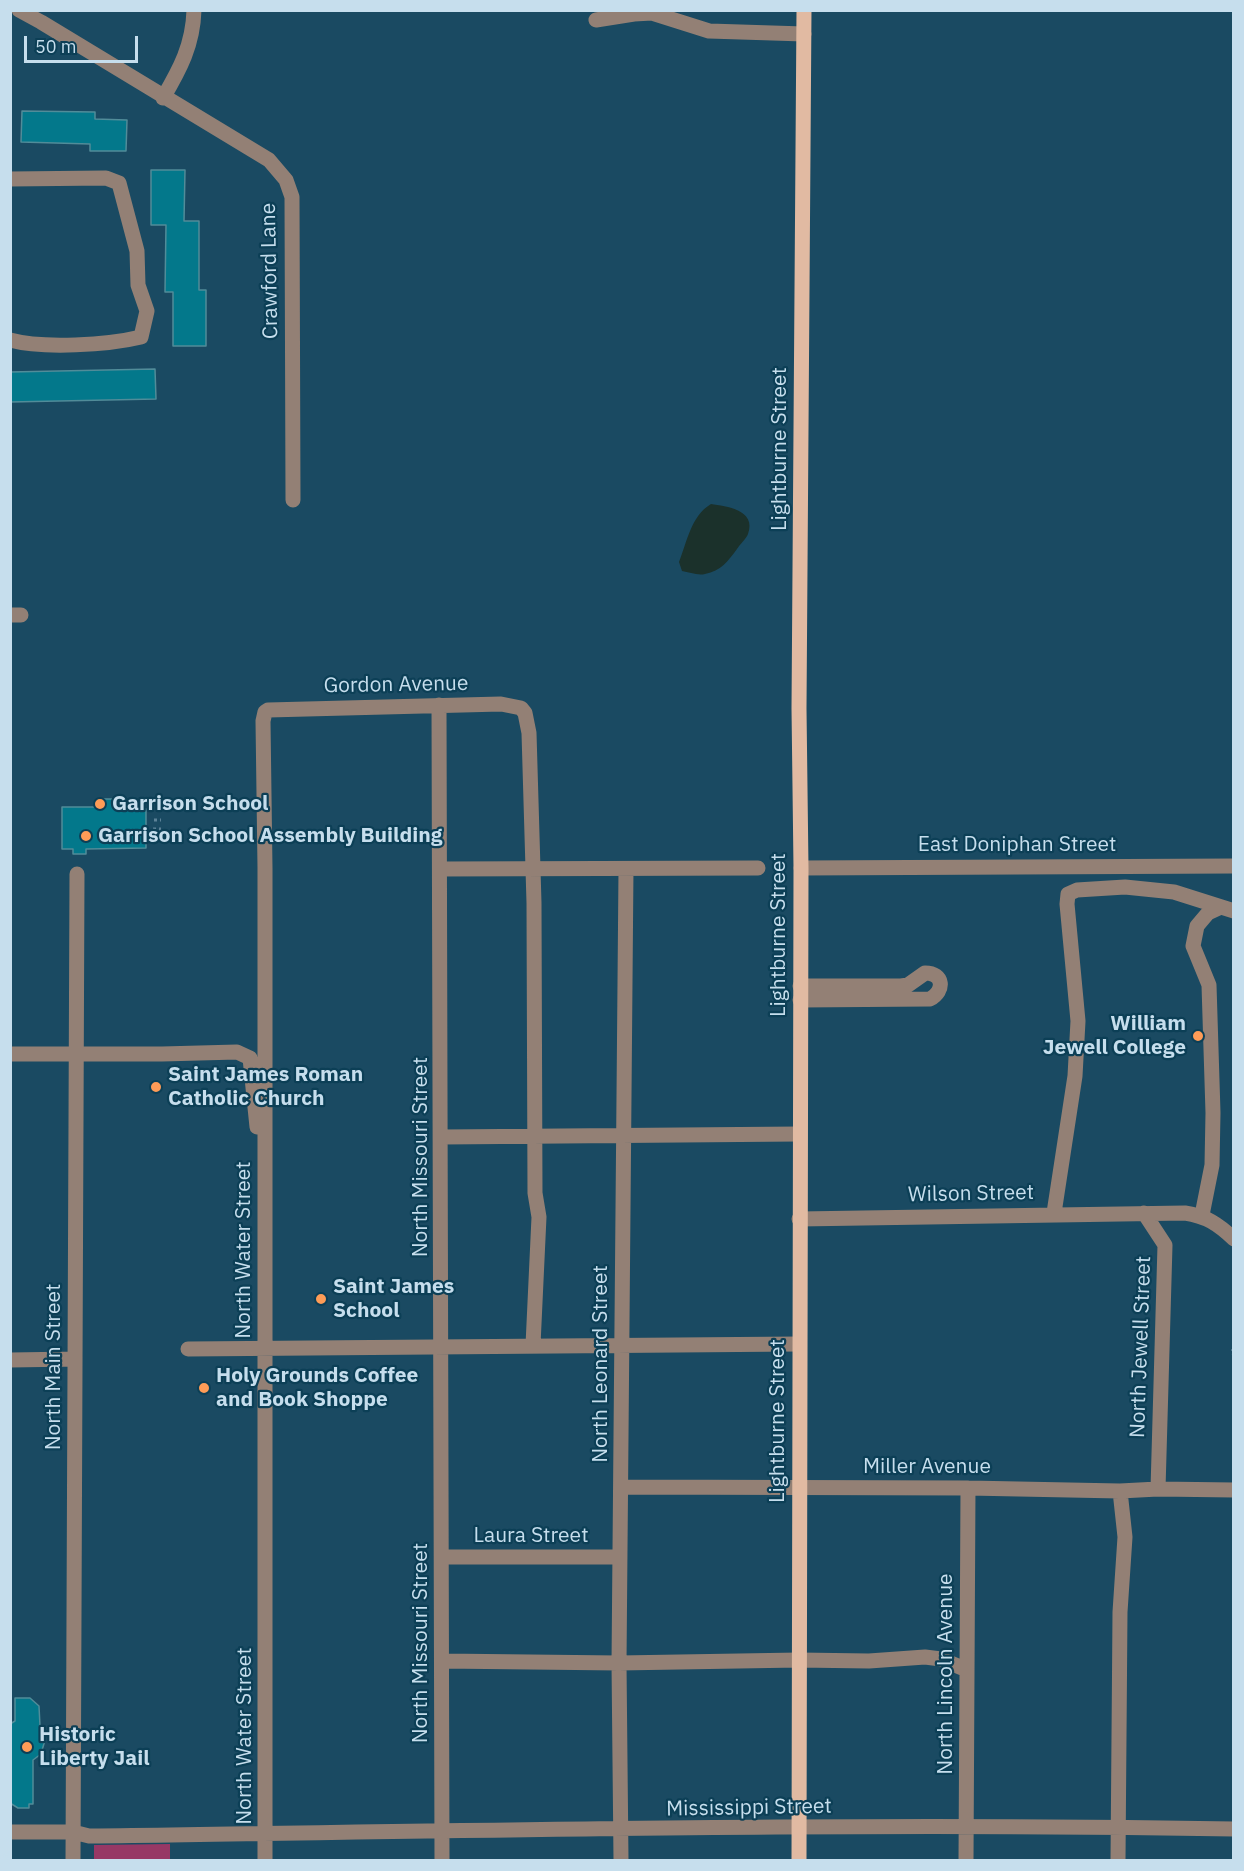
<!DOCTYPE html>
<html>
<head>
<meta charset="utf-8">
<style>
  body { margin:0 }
  #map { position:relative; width:1244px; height:1871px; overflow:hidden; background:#1a4a62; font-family:"IBM Plex Sans",sans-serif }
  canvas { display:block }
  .frame { position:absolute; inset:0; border:12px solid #c6deed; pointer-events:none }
  .scale { position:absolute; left:24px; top:36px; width:114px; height:27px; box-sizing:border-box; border:3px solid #c6deed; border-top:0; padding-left:8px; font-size:18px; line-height:21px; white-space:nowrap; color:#c6deed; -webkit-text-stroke:4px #0c3f56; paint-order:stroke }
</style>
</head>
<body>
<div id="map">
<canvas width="1244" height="1871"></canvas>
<div class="frame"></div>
<div class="scale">50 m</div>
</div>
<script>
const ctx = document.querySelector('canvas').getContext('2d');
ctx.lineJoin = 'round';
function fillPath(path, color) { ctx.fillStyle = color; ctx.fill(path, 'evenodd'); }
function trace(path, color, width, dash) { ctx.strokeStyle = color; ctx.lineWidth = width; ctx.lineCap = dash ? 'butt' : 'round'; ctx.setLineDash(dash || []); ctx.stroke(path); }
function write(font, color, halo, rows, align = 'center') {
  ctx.font = font + ' "IBM Plex Sans",sans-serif'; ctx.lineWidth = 4.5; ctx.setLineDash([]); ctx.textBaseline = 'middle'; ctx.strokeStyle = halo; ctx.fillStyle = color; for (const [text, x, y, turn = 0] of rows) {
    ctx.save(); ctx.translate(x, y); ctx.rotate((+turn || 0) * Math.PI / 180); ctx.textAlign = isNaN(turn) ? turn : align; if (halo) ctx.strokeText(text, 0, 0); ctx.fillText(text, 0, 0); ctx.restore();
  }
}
fillPath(new Path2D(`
  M 170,1844 L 170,1860 L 94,1860 L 94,1845 Z`), '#973865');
fillPath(new Path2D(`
  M 711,504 C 726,506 757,510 748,534 C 746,539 740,544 737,549 C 728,561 721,571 705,574 C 698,576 689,572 682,571 L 679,562 C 687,542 691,516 711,504 Z`), '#1b312b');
const building = new Path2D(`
  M 22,111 L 95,112 L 95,119 L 127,120 L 126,151 L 90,151 L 90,144 L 21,142 Z
  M 151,170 L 185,170 L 184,221 L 199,221 L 199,290 L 206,290 L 206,346 L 173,346 L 173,292 L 165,292 L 166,225 L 151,225 Z
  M 155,369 L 156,399 L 10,402 L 10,372 Z
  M 98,799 L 117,799 L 117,809 L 146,809 L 146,848 L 86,849 L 86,854 L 73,854 L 73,849 L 62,849 L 62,807 L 98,807 Z
  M 15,1698 L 30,1698 L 39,1706 L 40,1726 L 45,1740 L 41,1754 L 33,1760 L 33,1804 L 29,1804 L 29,1808 L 18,1808 L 10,1803 L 10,1724 L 15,1721 Z`);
fillPath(building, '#03788b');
trace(building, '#518c99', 1.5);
trace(new Path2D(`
  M 154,820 L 161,820
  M 153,829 L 161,829
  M 1234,1349 L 1231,1352 L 1234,1354`), '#5c8297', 3, [3, 3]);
trace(new Path2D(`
  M 19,10 L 41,22 L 269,160 L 286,180 L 292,197 L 293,500
  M 596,20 L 634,14 L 652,13 L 709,31 L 804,34
  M 163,98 C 180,69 193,45 194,10
  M 10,179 L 106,178 L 119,183 L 137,251 L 138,285 L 147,311 L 141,337 C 108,345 43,349 10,340
  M 10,615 L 21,615
  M 439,705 L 442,1860
  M 801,868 L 1234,866
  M 441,869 L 758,868
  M 800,1000 L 930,999 C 945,991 944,973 925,973 L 908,985 L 901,986 L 800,986
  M 10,1054 L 162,1054 L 237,1052 L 250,1058 L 257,1127
  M 442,1137 L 799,1134
  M 1054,1213 L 1075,1076 L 1078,1021 L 1067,904 L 1068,894 L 1077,890 L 1125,887 L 1174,892 L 1234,911
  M 1144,1213 L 1165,1245 L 1158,1489
  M 1202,1215 L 1212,1165 L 1213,1113 L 1209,985 L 1193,946 L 1197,926 L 1208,913 L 1221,907
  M 799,1219 L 1185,1213 C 1206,1216 1218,1224 1234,1239
  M 188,1349 L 799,1344
  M 10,1360 L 75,1359
  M 621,1487 L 968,1488 L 1120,1491 L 1158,1489 L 1234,1490
  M 442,1557 L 620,1557
  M 442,1661 L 619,1663 L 799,1660 L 869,1661 L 925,1657 L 941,1659 L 967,1670
  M 10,1832 L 73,1832 L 89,1836 C 471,1831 852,1822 1234,1829
  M 73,1860 L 77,874
  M 265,1860 L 265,868 L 263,721 L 265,712 L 268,710 L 501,704 L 521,708 L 525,713 L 529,733 L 534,903 L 535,1193 L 539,1217 L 533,1345
  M 621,1860 L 619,1663 L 626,869
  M 966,1860 L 968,1488
  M 1118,1860 L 1120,1612 L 1125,1537 L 1120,1491`), '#938075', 15);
trace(new Path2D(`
  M 799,1860 L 801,868 L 799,708 L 804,10`), '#e1baa2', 15);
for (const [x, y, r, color] of [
  [100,804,6,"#fe9c57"],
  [86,836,6,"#fe9c57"],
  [1198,1036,6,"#fe9c57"],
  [156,1087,6,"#fe9c57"],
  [321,1299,6,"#fe9c57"],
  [204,1388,6,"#fe9c57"],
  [27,1747,6,"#fe9c57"]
]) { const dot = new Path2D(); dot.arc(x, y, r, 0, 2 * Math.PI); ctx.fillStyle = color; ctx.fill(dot); trace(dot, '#0c3f56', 2); }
write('21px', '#c6deed', '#0c3f56', [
  ["Crawford Lane",270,271,-91],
  ["Lightburne Street",780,449,-90],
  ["Gordon Avenue",396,685,-1],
  ["East Doniphan Street",1017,845],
  ["Lightburne Street",779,935,-90],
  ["North Missouri Street",421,1157,-90],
  ["Wilson Street",971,1194,-1],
  ["North Water Street",244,1250,-90],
  ["North Jewell Street",1141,1347,-88],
  ["North Leonard Street",601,1364,-90],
  ["North Main Street",54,1367,-90],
  ["Lightburne Street",778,1421,-90],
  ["Miller Avenue",927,1467],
  ["Laura Street",531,1536],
  ["North Missouri Street",421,1643,-90],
  ["North Lincoln Avenue",946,1674,-90],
  ["North Water Street",245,1736,-90],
  ["Mississippi Street",749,1808,-1]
]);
write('bold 21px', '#c6deed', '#0c3f56', [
  ["Garrison School",112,804],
  ["Garrison School Assembly Building",98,836],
  ["William",1186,1024,"right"],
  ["Jewell College",1186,1048,"right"],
  ["Saint James Roman",168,1075],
  ["Catholic Church",168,1099],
  ["Saint James",333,1287],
  ["School",333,1311],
  ["Holy Grounds Coffee",216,1376],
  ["and Book Shoppe",216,1400],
  ["Historic",39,1735],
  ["Liberty Jail",39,1759]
], 'left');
</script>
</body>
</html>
